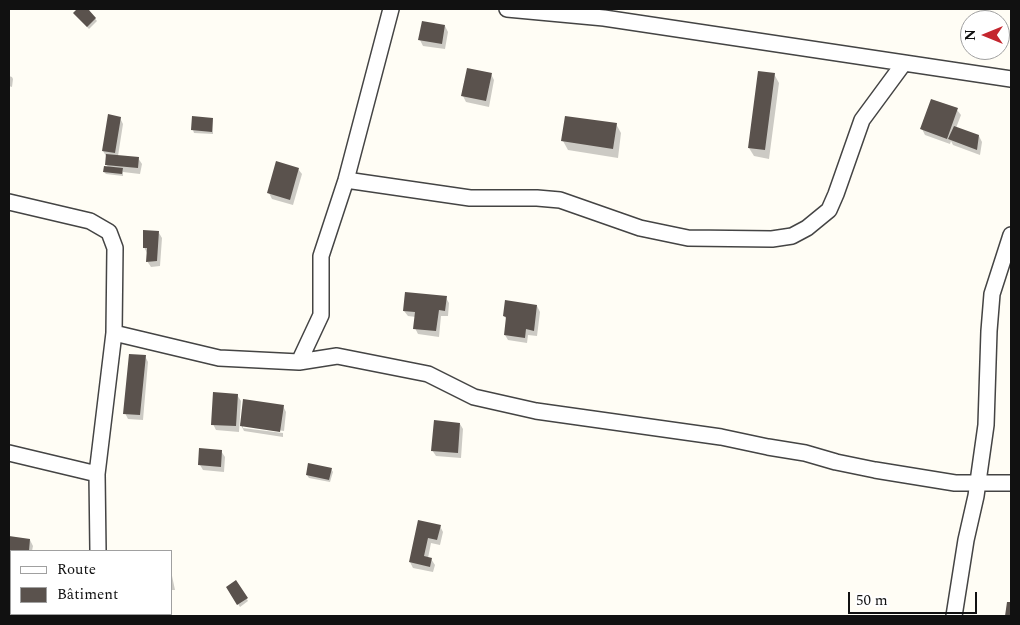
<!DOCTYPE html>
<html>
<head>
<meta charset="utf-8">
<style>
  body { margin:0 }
  #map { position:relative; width:1020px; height:625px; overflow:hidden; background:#fffdf5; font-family:Spectral,serif }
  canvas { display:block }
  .frame { position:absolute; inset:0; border:10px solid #111; pointer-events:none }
  .legend { position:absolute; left:10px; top:550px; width:162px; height:65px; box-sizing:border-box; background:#fff; border:1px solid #a0a0a0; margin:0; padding:6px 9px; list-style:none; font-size:15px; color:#111 }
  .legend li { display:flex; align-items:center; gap:10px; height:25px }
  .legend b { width:25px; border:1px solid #a0a0a0 }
  .north { position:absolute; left:960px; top:10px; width:50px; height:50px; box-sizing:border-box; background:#fff; border:1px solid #a0a0a0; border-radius:50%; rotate:270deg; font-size:14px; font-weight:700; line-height:20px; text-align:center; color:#111 }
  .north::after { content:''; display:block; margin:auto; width:18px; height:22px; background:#c4262e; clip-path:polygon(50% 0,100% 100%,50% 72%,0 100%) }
  .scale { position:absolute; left:848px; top:592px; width:129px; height:22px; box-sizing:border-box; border:2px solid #111; border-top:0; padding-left:6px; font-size:15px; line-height:18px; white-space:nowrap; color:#111; -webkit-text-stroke:4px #fff; paint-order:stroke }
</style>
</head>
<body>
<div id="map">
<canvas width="1020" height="625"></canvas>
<div class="frame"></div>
<ul class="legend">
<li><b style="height:6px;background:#fff"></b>Route</li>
<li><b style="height:14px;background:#5a524d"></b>Bâtiment</li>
</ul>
<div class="north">N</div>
<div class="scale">50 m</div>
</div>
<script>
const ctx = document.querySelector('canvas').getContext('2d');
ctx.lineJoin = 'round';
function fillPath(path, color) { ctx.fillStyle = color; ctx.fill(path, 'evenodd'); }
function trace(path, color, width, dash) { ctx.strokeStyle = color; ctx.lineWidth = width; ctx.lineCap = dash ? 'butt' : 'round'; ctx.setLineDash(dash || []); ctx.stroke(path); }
fillPath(new Path2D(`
  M 79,9 L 91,9 L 89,11 L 97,21 L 89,29 L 74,13 Z
  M 445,26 L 448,32 L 445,49 L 423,46 L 420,40 Z
  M 491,74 L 494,80 L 489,107 L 466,102 L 463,96 Z
  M 774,74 L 779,83 L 769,159 L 754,156 L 749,148 Z
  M 9,76 L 12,77 L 13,79 L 12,87 L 9,86 Z
  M 957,110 L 961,115 L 956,128 L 979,136 L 982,142 L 980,155 L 953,145 L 951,141 L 950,144 L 925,135 L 922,129 Z
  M 120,118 L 123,124 L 118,156 L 138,158 L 142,164 L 140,174 L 123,172 L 123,176 L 106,174 L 104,172 L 108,168 L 107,165 L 106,156 L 103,151 Z
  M 212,119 L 213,121 L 213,134 L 194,133 L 193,130 Z
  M 616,124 L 621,133 L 618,158 L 568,150 L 563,141 Z
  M 298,169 L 302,174 L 293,205 L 272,199 L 269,193 Z
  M 159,233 L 162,238 L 160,266 L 151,267 L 147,261 L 147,253 L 144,247 Z
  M 446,298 L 449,303 L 448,316 L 441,316 L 439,337 L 418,334 L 415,328 L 416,317 L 408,316 L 404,311 Z
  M 537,306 L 540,312 L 537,336 L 528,335 L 527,343 L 508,340 L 505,335 L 507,320 L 504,316 Z
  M 145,356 L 148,362 L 143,420 L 128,419 L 125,413 Z
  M 237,395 L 241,401 L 239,432 L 216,430 L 213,424 Z
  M 283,406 L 286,412 L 284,431 L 243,425 L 243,428 L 283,433 L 283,437 L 244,431 L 240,423 Z
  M 460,424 L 463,429 L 461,458 L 436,456 L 432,450 Z
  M 221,451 L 225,457 L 224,472 L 203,470 L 200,465 Z
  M 331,469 L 333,472 L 330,482 L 309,478 L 307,475 Z
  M 419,522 L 440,526 L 443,532 L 440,545 L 431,543 L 428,558 L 431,559 L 435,565 L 433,572 L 413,568 L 410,562 Z
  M 9,537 L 30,540 L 33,546 L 32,551 L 11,551 L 11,566 L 9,566 Z
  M 171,571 L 175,590 L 171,590 Z
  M 236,582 L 248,601 L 240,607 L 227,587 Z
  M 144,614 L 155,614 L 154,616 L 144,616 Z`), '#0003');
fillPath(new Path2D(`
  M 77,9 L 88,9 L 96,18 L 87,27 L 73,13 Z
  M 422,21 L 445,25 L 442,44 L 418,40 Z
  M 467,68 L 492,73 L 486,101 L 461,96 Z
  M 758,71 L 775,73 L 765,150 L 748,148 Z
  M 931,99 L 958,108 L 947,139 L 920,129 Z
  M 108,114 L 121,117 L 115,153 L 102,151 Z
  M 192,116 L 213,118 L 212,132 L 191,130 Z
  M 565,116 L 617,123 L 613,149 L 561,141 Z
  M 954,126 L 979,135 L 977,150 L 948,139 Z
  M 106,154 L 139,157 L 138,168 L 105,165 Z
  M 276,161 L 299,168 L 290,200 L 267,193 Z
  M 104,166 L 123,168 L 122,174 L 103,172 Z
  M 143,230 L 159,231 L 157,261 L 146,262 L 147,248 L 143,248 Z
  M 405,292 L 447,296 L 445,311 L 439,310 L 436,331 L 413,329 L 415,312 L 403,311 Z
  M 505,300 L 537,305 L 534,331 L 526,329 L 525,338 L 504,335 L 506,317 L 503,316 Z
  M 129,354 L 146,355 L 140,415 L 123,414 Z
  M 213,392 L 238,394 L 236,426 L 211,425 Z
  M 243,399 L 284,405 L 280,432 L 240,426 Z
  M 434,420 L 460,423 L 458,453 L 431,451 Z
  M 199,448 L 222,450 L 221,467 L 198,465 Z
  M 308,463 L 332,468 L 329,480 L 306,475 Z
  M 418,520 L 441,525 L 437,540 L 428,538 L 424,556 L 432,558 L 430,567 L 409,562 Z
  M 9,536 L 30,539 L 29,551 L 11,551 L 11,561 L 9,561 Z
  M 236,580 L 248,598 L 237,605 L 226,587 Z
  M 1007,602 L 1011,602 L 1011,616 L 1005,616 Z`), '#5a524d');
const minor = new Path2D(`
  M 507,9 L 604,18 L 1011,79
  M 346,180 L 470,198 L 537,198 L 560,200 L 640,228 L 688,238 L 772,239 L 792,236 L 807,228 L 829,210 L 836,194 L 862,120 L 904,63
  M 9,202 L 90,221 L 109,232 L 115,248 L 114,333 L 97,474 L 98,551
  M 114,333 L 219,358 L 299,362 L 337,356 L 428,374 L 474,397 L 536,411 L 721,437 L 768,447 L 805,453 L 836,462 L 875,470 L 955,483 L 1011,483
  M 299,362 L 321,315 L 321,256 L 346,180 L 391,9
  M 9,453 L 97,474
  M 98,614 L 98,616
  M 954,616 L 966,540 L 976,496 L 986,425 L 989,331 L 992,294 L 1011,235`);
trace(minor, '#444', 18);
trace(minor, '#fff', 15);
</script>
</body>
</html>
